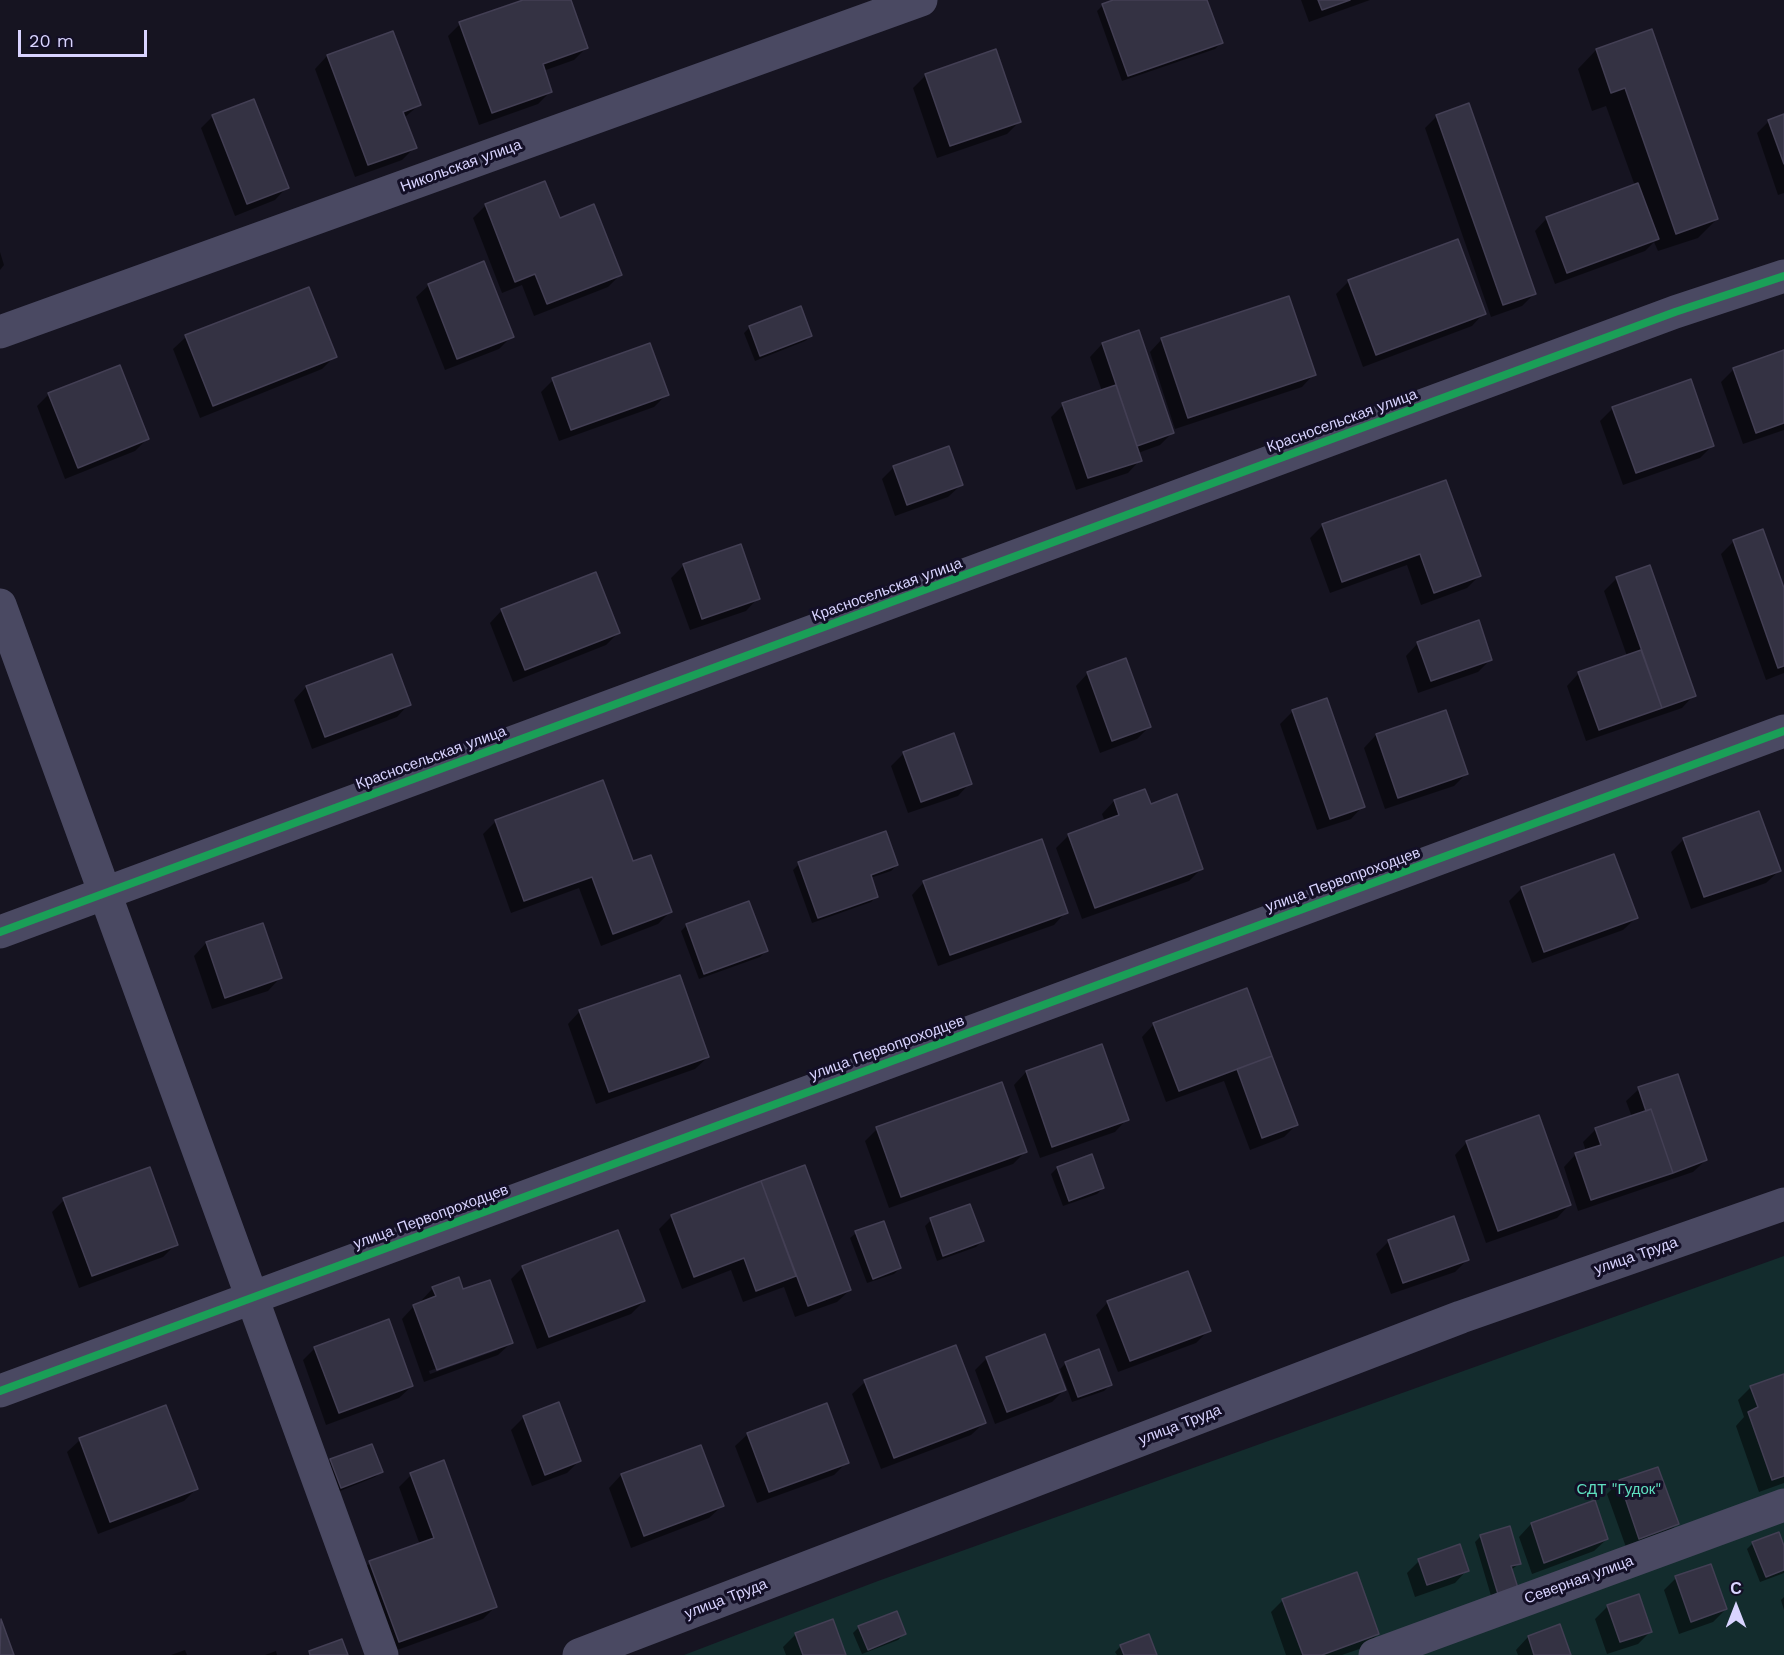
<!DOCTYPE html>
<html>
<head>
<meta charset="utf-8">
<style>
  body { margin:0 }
  #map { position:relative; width:1784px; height:1655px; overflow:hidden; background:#161421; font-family:"Work Sans",sans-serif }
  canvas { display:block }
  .north { position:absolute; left:1706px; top:1577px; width:60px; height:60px; -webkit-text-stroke:4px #130f26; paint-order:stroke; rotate:0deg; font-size:16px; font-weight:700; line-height:24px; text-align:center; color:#d9d4ff }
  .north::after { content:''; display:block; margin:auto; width:21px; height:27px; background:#d9d4ff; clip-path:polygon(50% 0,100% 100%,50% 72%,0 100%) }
  .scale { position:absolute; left:18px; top:30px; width:129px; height:27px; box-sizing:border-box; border:3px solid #d9d4ff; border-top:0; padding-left:8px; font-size:18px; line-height:21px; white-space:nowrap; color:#d9d4ff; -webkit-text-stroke:4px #130f26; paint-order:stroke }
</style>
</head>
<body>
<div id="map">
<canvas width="1784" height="1655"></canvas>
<div class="north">С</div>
<div class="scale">20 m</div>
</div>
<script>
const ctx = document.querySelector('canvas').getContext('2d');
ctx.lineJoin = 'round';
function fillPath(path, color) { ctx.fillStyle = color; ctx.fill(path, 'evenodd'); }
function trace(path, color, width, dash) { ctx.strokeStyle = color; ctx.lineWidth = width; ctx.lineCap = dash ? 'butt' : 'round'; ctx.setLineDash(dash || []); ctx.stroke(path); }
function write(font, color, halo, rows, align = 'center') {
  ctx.font = font + ' "Work Sans",sans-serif'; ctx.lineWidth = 6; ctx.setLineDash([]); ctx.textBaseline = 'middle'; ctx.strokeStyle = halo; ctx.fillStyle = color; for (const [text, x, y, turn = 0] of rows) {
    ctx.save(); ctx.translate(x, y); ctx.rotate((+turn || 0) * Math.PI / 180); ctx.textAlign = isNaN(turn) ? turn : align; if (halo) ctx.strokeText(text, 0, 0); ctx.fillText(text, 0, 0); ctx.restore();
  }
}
fillPath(new Path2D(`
  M 1784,1256 L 1784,1655 L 684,1655 L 878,1581 Z`), '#132c2d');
fillPath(new Path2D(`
  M 527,0 L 569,0 L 586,48 L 574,60 L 543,71 L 551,91 L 538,104 L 479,125 L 448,36 L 460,24 Z
  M 1117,0 L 1206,0 L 1221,43 L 1215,49 L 1122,81 L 1097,11 L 1103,5 Z
  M 1301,0 L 1370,0 L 1309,22 Z
  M 1651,31 L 1717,219 L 1698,238 L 1658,251 L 1654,242 L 1645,251 L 1555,284 L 1535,231 L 1547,218 L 1635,186 L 1606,106 L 1592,111 L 1578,69 L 1596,50 Z
  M 392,33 L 419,105 L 404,118 L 415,147 L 402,160 L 355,177 L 315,69 L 327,56 Z
  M 926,75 L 1020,121 L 1007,134 L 937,158 L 913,88 Z
  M 213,116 L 287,187 L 275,200 L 235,216 L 201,128 Z
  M 1437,116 L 1535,293 L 1522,306 L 1491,317 L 1425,128 Z
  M 1784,116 L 1784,193 L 1778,195 L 1757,133 L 1769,121 Z
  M 486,205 L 559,220 L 620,275 L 608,287 L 534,316 L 522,285 L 502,293 L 473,218 Z
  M 0,252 L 4,265 L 0,270 Z
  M 1349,281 L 1484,313 L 1472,326 L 1363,367 L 1336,294 Z
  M 429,285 L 512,336 L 499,349 L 445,370 L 416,297 Z
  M 750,327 L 811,336 L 805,341 L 755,361 L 744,333 Z
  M 1138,332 L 1172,433 L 1160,445 L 1138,453 L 1140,460 L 1128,473 L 1076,490 L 1051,417 L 1063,405 L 1102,391 L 1090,357 L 1102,344 Z
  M 186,337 L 335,356 L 322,369 L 200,418 L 173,349 Z
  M 1162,339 L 1314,374 L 1302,387 L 1175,429 L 1150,352 Z
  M 1784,352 L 1784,430 L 1743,444 L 1721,382 L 1734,369 Z
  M 553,380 L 667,394 L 654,407 L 559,441 L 541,392 Z
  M 49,394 L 147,439 L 135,451 L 65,479 L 37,406 Z
  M 1613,408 L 1713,445 L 1700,458 L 1623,485 L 1600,421 Z
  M 894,467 L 961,485 L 948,497 L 895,516 L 882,479 Z
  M 1446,482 L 1479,576 L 1467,588 L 1421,605 L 1407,565 L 1330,593 L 1310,538 L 1322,526 Z
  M 1734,541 L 1784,593 L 1784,673 L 1766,680 L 1721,554 Z
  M 684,565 L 758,598 L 746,611 L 690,630 L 671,578 Z
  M 1649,567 L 1694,695 L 1682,708 L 1586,741 L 1567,686 L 1579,673 L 1627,656 L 1604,591 L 1616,579 Z
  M 502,610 L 618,633 L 606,645 L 513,682 L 490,623 Z
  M 1418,643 L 1491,659 L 1478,672 L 1418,693 L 1406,656 Z
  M 391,656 L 409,704 L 397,717 L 312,749 L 294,700 L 306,687 Z
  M 1088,673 L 1149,727 L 1137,739 L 1100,753 L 1076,686 Z
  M 1293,711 L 1363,806 L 1351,819 L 1317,830 L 1280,724 Z
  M 1445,712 L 1466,774 L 1454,786 L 1385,809 L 1364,748 L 1376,735 Z
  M 904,753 L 970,783 L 958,796 L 908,813 L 891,766 Z
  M 1144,791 L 1150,806 L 1202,868 L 1189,881 L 1082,919 L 1056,848 L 1069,835 L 1105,822 L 1102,814 L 1114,801 Z
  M 496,821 L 632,863 L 671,911 L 658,924 L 601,946 L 579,888 L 511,913 L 483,834 Z
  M 1684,839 L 1779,871 L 1766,883 L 1691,909 L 1671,852 Z
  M 1613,856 L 1636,918 L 1623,930 L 1532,963 L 1509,901 L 1521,889 Z
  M 799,864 L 897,865 L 891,871 L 870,878 L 877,896 L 871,902 L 812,923 L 793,870 Z
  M 924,882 L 1066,912 L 1054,925 L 938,966 L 912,895 Z
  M 262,924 L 280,978 L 268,991 L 212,1009 L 194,956 L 206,943 Z
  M 687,925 L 766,951 L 760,957 L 699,979 L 681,931 Z
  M 1246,990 L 1296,1125 L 1284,1137 L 1250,1150 L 1224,1081 L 1166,1102 L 1142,1037 L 1154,1024 Z
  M 580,1011 L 708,1057 L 695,1069 L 596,1104 L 568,1024 Z
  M 1026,1072 L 1127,1119 L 1115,1132 L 1040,1158 L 1014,1085 Z
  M 1639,1089 L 1706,1160 L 1693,1172 L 1578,1211 L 1564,1167 L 1576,1154 L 1586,1151 L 1583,1142 L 1596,1129 L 1632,1117 L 1626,1101 Z
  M 877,1129 L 1026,1151 L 1013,1164 L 889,1208 L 865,1141 Z
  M 1467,1142 L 1569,1205 L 1557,1218 L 1486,1243 L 1455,1155 Z
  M 1091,1156 L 1103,1188 L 1097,1194 L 1063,1206 L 1051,1174 L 1057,1168 Z
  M 804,1167 L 850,1290 L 837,1302 L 795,1317 L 784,1287 L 743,1302 L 731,1270 L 682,1289 L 659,1229 L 672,1216 Z
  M 64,1200 L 176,1244 L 163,1257 L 79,1288 L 52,1212 Z
  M 931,1220 L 982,1241 L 976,1247 L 937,1261 L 925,1226 Z
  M 856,1233 L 900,1268 L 894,1274 L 867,1283 L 850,1238 Z
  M 1389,1241 L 1467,1260 L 1455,1272 L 1391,1294 L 1376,1254 Z
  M 523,1267 L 644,1301 L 631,1314 L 537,1349 L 511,1279 Z
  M 433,1288 L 463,1291 L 511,1343 L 498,1355 L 424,1382 L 402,1319 L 414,1306 L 421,1304 L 421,1301 ZM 498,1347 L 498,1350 L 430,1374 L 429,1371 Z
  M 1108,1302 L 1209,1330 L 1196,1343 L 1118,1372 L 1096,1315 Z
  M 315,1348 L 412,1386 L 399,1398 L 326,1425 L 303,1360 Z
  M 987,1358 L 1064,1390 L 1052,1402 L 995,1424 L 975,1370 Z
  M 1066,1363 L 1110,1385 L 1104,1391 L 1072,1402 L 1060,1369 Z
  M 1784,1375 L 1784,1483 L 1759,1492 L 1736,1426 L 1744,1417 L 1738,1400 L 1751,1387 Z
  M 865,1382 L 984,1423 L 971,1435 L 881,1469 L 852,1394 Z
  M 166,1407 L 196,1489 L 184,1501 L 98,1534 L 67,1452 L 80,1440 Z
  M 524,1417 L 579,1461 L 567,1473 L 532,1486 L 511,1430 Z
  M 748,1434 L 847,1462 L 834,1475 L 757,1503 L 735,1446 Z
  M 700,1447 L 722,1506 L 709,1518 L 631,1548 L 609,1488 L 621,1475 Z
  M 331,1460 L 381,1472 L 375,1477 L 335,1493 L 325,1466 Z
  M 1657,1469 L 1677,1524 L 1665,1536 L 1627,1550 L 1607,1494 L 1619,1482 Z
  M 411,1475 L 496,1606 L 483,1619 L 386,1654 L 357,1575 L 370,1563 L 420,1545 L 399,1487 Z
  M 1531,1524 L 1607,1539 L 1594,1551 L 1532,1574 L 1519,1537 Z
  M 1481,1536 L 1520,1563 L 1511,1570 L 1516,1588 L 1492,1599 L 1475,1542 Z
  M 1753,1543 L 1784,1551 L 1784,1573 L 1760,1582 L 1747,1549 Z
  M 1419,1561 L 1467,1570 L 1455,1583 L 1415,1597 L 1407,1573 Z
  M 1676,1578 L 1726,1609 L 1713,1622 L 1679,1634 L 1664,1590 Z
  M 1784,1597 L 1784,1610 L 1781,1600 Z
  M 1283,1600 L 1378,1634 L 1365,1647 L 1342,1655 L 1286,1655 L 1271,1612 Z
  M 1608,1606 L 1651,1631 L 1638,1644 L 1607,1654 L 1595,1619 Z
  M 1559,1626 L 1569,1655 L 1518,1655 L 1516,1650 L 1528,1637 Z
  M 859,1627 L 904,1634 L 898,1640 L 862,1654 L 853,1633 Z
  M 796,1634 L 844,1655 L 786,1655 L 783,1647 Z
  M 1121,1646 L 1155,1655 L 1117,1655 L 1115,1652 Z
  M 185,1650 L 187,1655 L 171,1655 Z
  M 276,1651 L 277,1655 L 265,1655 Z`), '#0007');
const building = new Path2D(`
  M 523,0 L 571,0 L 588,48 L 543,64 L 552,92 L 492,113 L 459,22 Z
  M 1113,0 L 1207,0 L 1223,43 L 1128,76 L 1102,4 Z
  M 1318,0 L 1350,0 L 1322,10 Z
  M 1652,29 L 1718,219 L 1676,234 L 1625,88 L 1611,93 L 1596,49 Z
  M 393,31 L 421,105 L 403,112 L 417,148 L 368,165 L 327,55 Z
  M 996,49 L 1021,122 L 950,146 L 925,74 Z
  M 254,99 L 289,188 L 247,204 L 212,115 Z
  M 1469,103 L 1536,294 L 1503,305 L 1436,115 Z
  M 1784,114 L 1784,164 L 1768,120 Z
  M 545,181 L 560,218 L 594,204 L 622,275 L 547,304 L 535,274 L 515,282 L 485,204 Z
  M 1638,183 L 1659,239 L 1567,273 L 1546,217 Z
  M 1458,239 L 1486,314 L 1376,355 L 1348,280 Z
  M 484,261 L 514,337 L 457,359 L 428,284 Z
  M 309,287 L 337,357 L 213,406 L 185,335 Z
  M 1289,296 L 1316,375 L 1188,418 L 1161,338 Z
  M 801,306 L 812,336 L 760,356 L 749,326 Z
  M 1139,330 L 1174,433 L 1137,446 L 1102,343 Z
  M 650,343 L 669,395 L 571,430 L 552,378 Z
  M 1784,350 L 1784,423 L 1756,433 L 1733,368 Z
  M 120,365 L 149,439 L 78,468 L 48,393 Z
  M 1691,379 L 1714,446 L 1636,473 L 1612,407 Z
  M 1116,385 L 1142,461 L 1088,478 L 1062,403 Z
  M 949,446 L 963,485 L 907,505 L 893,466 Z
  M 1446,480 L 1481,576 L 1434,593 L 1420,554 L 1342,582 L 1322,524 Z
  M 1763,529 L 1784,588 L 1784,666 L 1778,668 L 1733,540 Z
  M 741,544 L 760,599 L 702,619 L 683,564 Z
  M 1650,565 L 1696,696 L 1662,708 L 1616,577 Z
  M 596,572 L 620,633 L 525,670 L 501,609 Z
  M 1479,620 L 1492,660 L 1431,681 L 1417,642 Z
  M 1641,650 L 1662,708 L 1599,730 L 1578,672 Z
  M 392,654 L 411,705 L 325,737 L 306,686 Z
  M 1126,658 L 1151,727 L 1112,741 L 1087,672 Z
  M 1327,698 L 1365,807 L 1330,819 L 1292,710 Z
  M 1446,710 L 1468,774 L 1398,798 L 1376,734 Z
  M 954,733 L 972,784 L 921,802 L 903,752 Z
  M 603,780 L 633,861 L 651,855 L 672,912 L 613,934 L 592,877 L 524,901 L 495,820 Z
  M 1145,789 L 1151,804 L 1177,794 L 1203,869 L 1095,908 L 1068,834 L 1119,815 L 1114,800 Z
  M 1759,811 L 1781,871 L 1704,897 L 1683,838 Z
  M 886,831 L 898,865 L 871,875 L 878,897 L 818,918 L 798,862 Z
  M 1042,839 L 1068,913 L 950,955 L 923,881 Z
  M 1614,854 L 1638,918 L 1544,952 L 1521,887 Z
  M 749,901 L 768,951 L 704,974 L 686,924 Z
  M 263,923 L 282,978 L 225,998 L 206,942 Z
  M 680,975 L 709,1057 L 609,1092 L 579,1010 Z
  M 1247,988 L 1272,1056 L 1179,1091 L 1153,1023 Z
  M 1102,1044 L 1129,1120 L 1052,1147 L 1026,1071 Z
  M 1272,1056 L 1298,1125 L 1262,1138 L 1237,1069 Z
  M 1678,1074 L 1707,1160 L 1673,1173 L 1651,1109 L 1646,1111 L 1638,1087 Z
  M 1002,1082 L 1027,1152 L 901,1197 L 876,1127 Z
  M 1651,1109 L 1673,1173 L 1591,1200 L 1575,1153 L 1601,1145 L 1595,1128 Z
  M 1539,1115 L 1571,1205 L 1498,1231 L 1466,1141 Z
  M 1092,1154 L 1104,1188 L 1069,1201 L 1057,1167 Z
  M 805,1165 L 851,1290 L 808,1306 L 761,1181 Z
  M 150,1167 L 178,1245 L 92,1276 L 63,1198 Z
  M 761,1181 L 796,1276 L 756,1291 L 744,1258 L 694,1277 L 671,1215 Z
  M 970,1204 L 984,1241 L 943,1256 L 930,1218 Z
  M 1454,1216 L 1469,1260 L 1403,1283 L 1388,1240 Z
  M 884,1221 L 901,1268 L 873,1279 L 855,1231 Z
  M 618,1230 L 645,1301 L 549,1337 L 522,1266 Z
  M 1188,1271 L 1211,1331 L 1130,1361 L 1107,1301 Z
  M 459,1277 L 463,1289 L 490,1280 L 513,1343 L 437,1370 L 413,1305 L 436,1296 L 432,1287 Z
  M 389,1319 L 413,1386 L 339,1413 L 314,1347 Z
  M 1045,1334 L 1066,1390 L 1007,1412 L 986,1357 Z
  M 956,1345 L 986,1423 L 894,1458 L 864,1380 Z
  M 1099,1349 L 1112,1385 L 1078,1397 L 1065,1362 Z
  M 1784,1374 L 1784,1476 L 1772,1480 L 1748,1412 L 1758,1407 L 1750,1386 Z
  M 559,1402 L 581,1461 L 545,1475 L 523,1416 Z
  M 827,1403 L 849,1463 L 769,1492 L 747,1433 Z
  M 166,1405 L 198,1489 L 110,1522 L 79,1438 Z
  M 372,1444 L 383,1472 L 341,1488 L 330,1459 Z
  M 701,1445 L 724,1506 L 644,1536 L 621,1474 Z
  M 444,1460 L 497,1607 L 399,1642 L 369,1561 L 434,1538 L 410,1473 Z
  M 1658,1467 L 1679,1524 L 1639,1539 L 1619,1480 Z
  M 1595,1500 L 1608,1539 L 1544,1563 L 1531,1523 Z
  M 1510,1526 L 1521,1564 L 1511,1566 L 1518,1588 L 1498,1594 L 1480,1535 Z
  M 1779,1532 L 1784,1546 L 1784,1570 L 1766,1577 L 1752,1542 Z
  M 1460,1544 L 1469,1571 L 1427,1585 L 1418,1559 Z
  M 1711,1564 L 1727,1609 L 1691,1622 L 1675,1576 Z
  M 1357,1572 L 1379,1634 L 1322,1655 L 1303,1655 L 1282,1599 Z
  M 1639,1594 L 1652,1632 L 1620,1642 L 1607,1605 Z
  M 897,1611 L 906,1634 L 868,1650 L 858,1626 Z
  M 1,1619 L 14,1655 L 0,1655 Z
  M 833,1619 L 846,1655 L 803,1655 L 795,1633 Z
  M 1560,1624 L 1571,1655 L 1534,1655 L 1528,1636 Z
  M 1149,1634 L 1157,1655 L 1124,1655 L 1120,1645 Z
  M 342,1639 L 348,1655 L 310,1655 L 309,1651 Z`);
fillPath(building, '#343243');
trace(building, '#433f54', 1.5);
trace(new Path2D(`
  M 0,332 L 921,0
  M 0,605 L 382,1655
  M 0,932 L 1675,312 L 1784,276
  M 0,1391 L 1784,731
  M 579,1655 L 1461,1317 L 1784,1204
  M 1375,1655 L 1784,1505`), '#4a4962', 33);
trace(new Path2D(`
  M 0,932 L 1675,312 L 1784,276
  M 0,1391 L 1784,731`), '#1a9f57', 8);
write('15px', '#d9d4ff', '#130f26', [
  ["Никольская улица",461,166,-20],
  ["Красносельская улица",1342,421,-20],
  ["Красносельская улица",887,590,-20],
  ["Красносельская улица",431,758,-20],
  ["улица Первопроходцев",1343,880,-20],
  ["улица Первопроходцев",887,1048,-20],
  ["улица Первопроходцев",431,1217,-20],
  ["улица Труда",1636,1256,-19],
  ["улица Труда",1180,1425,-21],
  ["Северная улица",1579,1580,-20],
  ["улица Труда",726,1599,-21]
]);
write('15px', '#5fe0c0', '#130f26', [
  ["СДТ \"Гудок\"",1619,1490]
]);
</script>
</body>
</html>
